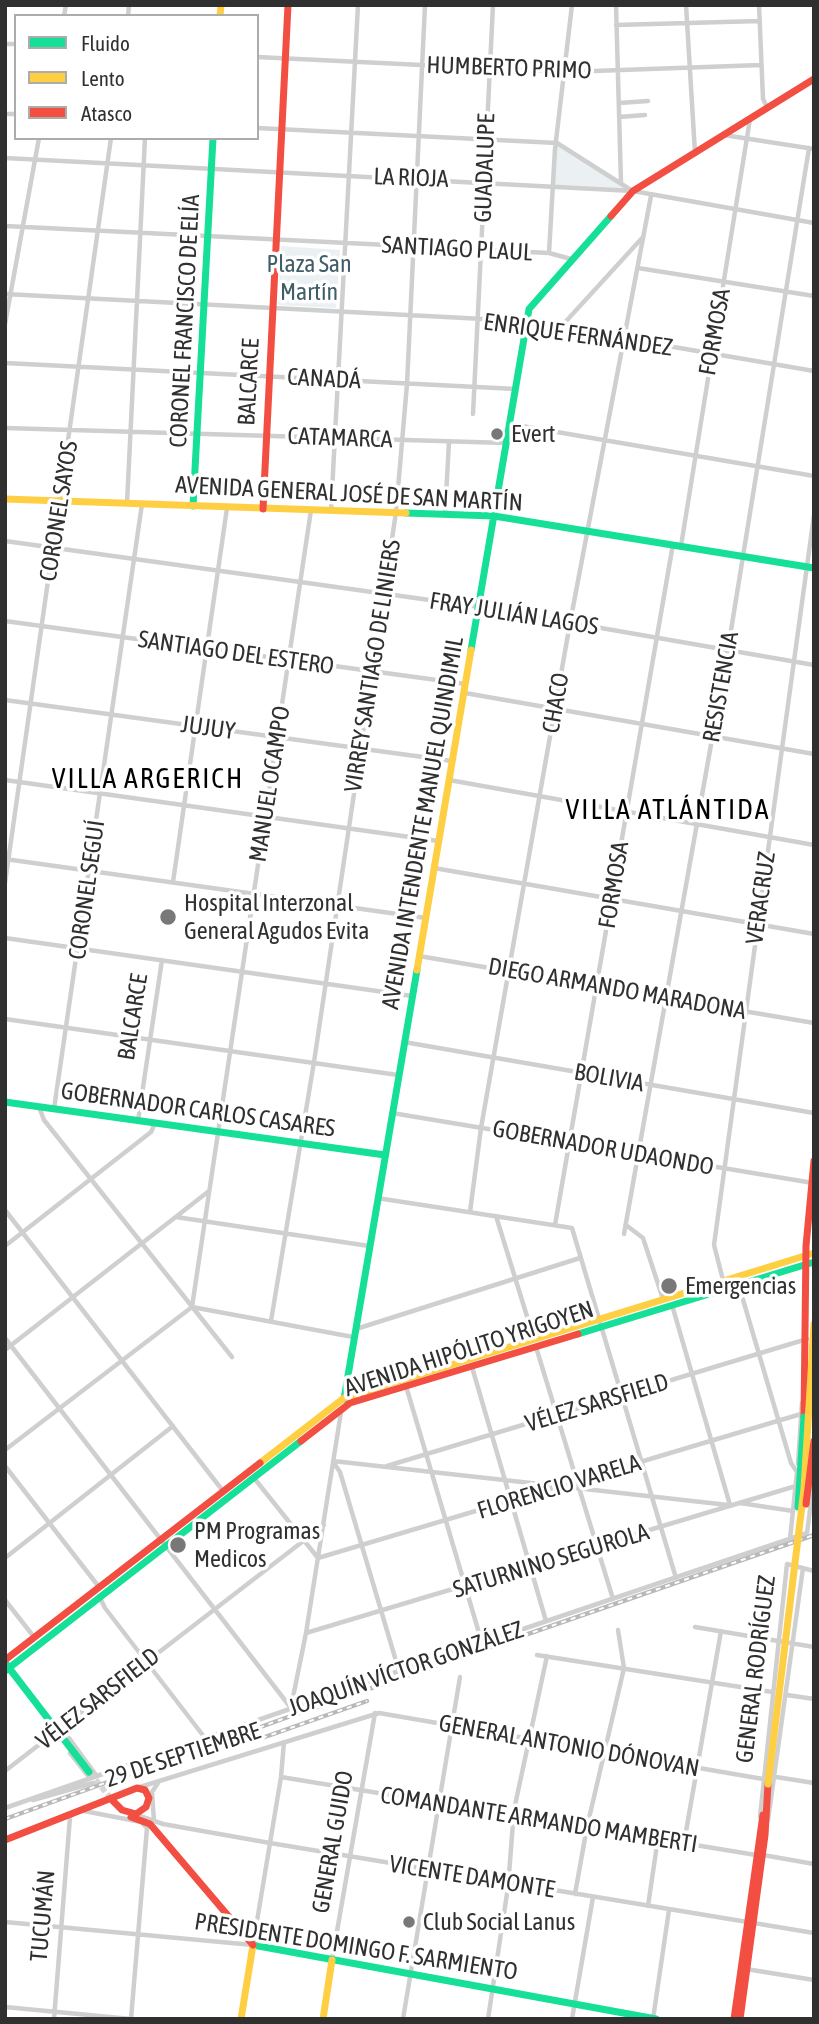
<!DOCTYPE html>
<html>
<head>
<meta charset="utf-8">
<style>
  body { margin:0 }
  #map { position:relative; width:819px; height:2024px; overflow:hidden; background:#fff; font-family:"Asap Condensed",sans-serif }
  canvas { display:block }
  .frame { position:absolute; inset:0; border:7px solid #303030; pointer-events:none }
  .legend { position:absolute; left:14px; top:14px; width:245px; height:126px; box-sizing:border-box; background:#fff; border:2px solid #acacac; margin:0; padding:9px 12px; list-style:none; font-size:21px; color:#303030 }
  .legend li { display:flex; align-items:center; gap:14px; height:35px }
  .legend b { width:35px; border:2px solid #acacac }
</style>
</head>
<body>
<div id="map">
<canvas width="819" height="2024"></canvas>
<div class="frame"></div>
<ul class="legend">
<li><b style="height:9px;background:#16e098"></b>Fluido</li>
<li><b style="height:9px;background:#ffcf43"></b>Lento</li>
<li><b style="height:9px;background:#f24e42"></b>Atasco</li>
</ul>
</div>
<script>
const ctx = document.querySelector('canvas').getContext('2d');
ctx.lineJoin = 'round';
function fillPath(path, color) { ctx.fillStyle = color; ctx.fill(path, 'evenodd'); }
function trace(path, color, width, dash) { ctx.strokeStyle = color; ctx.lineWidth = width; ctx.lineCap = dash ? 'butt' : 'round'; ctx.setLineDash(dash || []); ctx.stroke(path); }
function write(font, color, halo, rows, align = 'center') {
  ctx.font = font + ' "Asap Condensed",sans-serif'; ctx.lineWidth = 7; ctx.setLineDash([]); ctx.textBaseline = 'middle'; ctx.strokeStyle = halo; ctx.fillStyle = color; for (const [text, x, y, turn = 0] of rows) {
    ctx.save(); ctx.translate(x, y); ctx.rotate((+turn || 0) * Math.PI / 180); ctx.textAlign = isNaN(turn) ? turn : align; if (halo) ctx.strokeText(text, 0, 0); ctx.fillText(text, 0, 0); ctx.restore();
  }
}
fillPath(new Path2D(`
  M 557,143 L 633,191 L 552,185 Z
  M 281,246 L 340,250 L 336,308 L 278,305 Z`), '#ebf0f2');
trace(new Path2D(`
  M 90,1773 L 113,1801`), '#d6d6d6', 6, [6, 3]);
trace(new Path2D(`
  M 616,5 L 621,183
  M 686,5 L 695,153
  M 759,5 L 763,99 L 767,107
  M 64,16 L 66,5
  M 128,16 L 129,5
  M 616,25 L 760,21
  M 5,44 L 16,44
  M 257,57 L 566,72 L 761,65
  M 619,103 L 648,101
  M 5,114 L 16,114
  M 619,117 L 645,115
  M 257,128 L 557,143 L 631,190
  M 724,135 L 814,149
  M 5,158 L 633,191 L 814,223
  M 5,226 L 549,253 L 571,259
  M 549,253 L 555,149 L 572,5
  M 638,268 L 814,296
  M 5,294 L 522,321 L 814,371
  M 5,324 L 39,138
  M 558,330 L 643,237
  M 5,363 L 516,389
  M 473,414 L 493,5
  M 510,424 L 814,476
  M 5,428 L 506,443
  M 127,503 L 145,138
  M 331,510 L 358,5
  M 445,514 L 449,442
  M 5,541 L 480,607 L 814,665
  M 681,546 L 750,119
  M 5,621 L 466,684
  M 465,693 L 814,754
  M 5,700 L 452,761
  M 5,780 L 438,841
  M 449,780 L 814,845
  M 5,859 L 426,918
  M 434,868 L 814,934
  M 173,882 L 227,508
  M 5,883 L 111,138
  M 5,938 L 412,996
  M 419,956 L 814,1023
  M 5,1019 L 398,1075
  M 404,1042 L 814,1113
  M 39,1107 L 44,1120 L 232,1357
  M 54,1109 L 142,504
  M 392,1113 L 813,1183
  M 138,1121 L 162,960
  M 377,1198 L 572,1228 L 676,1578
  M 5,1210 L 223,1491
  M 470,1212 L 481,1128 L 570,623 L 651,196
  M 496,1216 L 534,1339
  M 176,1217 L 369,1246
  M 555,1225 L 673,544
  M 626,1225 L 643,1238 L 663,1299
  M 624,1234 L 728,649 L 809,148
  M 5,1246 L 151,1132 L 155,1123
  M 723,1280 L 714,1245 L 814,515
  M 739,1286 L 791,1463 L 797,1472
  M 672,1305 L 730,1505
  M 192,1307 L 311,510
  M 271,1321 L 314,1062 L 396,512 L 407,384 L 425,5
  M 356,1329 L 580,1258
  M 5,1338 L 291,1708
  M 536,1347 L 613,1599
  M 5,1350 L 209,1191
  M 472,1367 L 546,1621
  M 406,1386 L 482,1643
  M 5,1450 L 192,1307 L 353,1337
  M 333,1461 L 558,1486
  M 333,1462 L 340,1472 L 399,1671
  M 798,1464 L 802,1403
  M 5,1466 L 99,1587
  M 387,1466 L 807,1339
  M 254,1478 L 318,1558
  M 567,1487 L 728,1505
  M 740,1503 L 793,1511
  M 790,1539 L 797,1472
  M 5,1558 L 173,1426
  M 318,1558 L 801,1414
  M 99,1596 L 105,1608 L 205,1738
  M 5,1600 L 34,1637
  M 695,1627 L 814,1647
  M 306,1633 L 796,1486
  M 537,1655 L 772,1692
  M 787,1695 L 814,1699
  M 291,1707 L 306,1633 L 341,1412
  M 59,1731 L 69,1738 L 96,1775
  M 70,1753 L 89,1777
  M 5,1771 L 324,1525
  M 281,1777 L 756,1855
  M 776,1777 L 814,1783
  M 140,1787 L 379,1713 L 763,1779
  M 33,1800 L 93,1783
  M 5,1808 L 399,1671 L 807,1533 L 814,1479
  M 84,1811 L 141,1822 L 147,1828 L 131,2019
  M 134,1814 L 163,1824 L 270,1843 L 814,1933
  M 760,1817 L 787,1564 L 814,1571
  M 768,1820 L 803,1568
  M 154,1821 L 152,1792 L 158,1783
  M 684,1843 L 721,1631
  M 763,1855 L 814,1864
  M 575,1894 L 587,1827 L 624,1668 L 618,1630
  M 648,1906 L 658,1838
  M 5,1922 L 253,1945 L 281,1777 L 284,1742
  M 332,1960 L 375,1713
  M 746,1969 L 814,1980
  M 5,2007 L 131,2019
  M 54,2019 L 70,1817
  M 403,2019 L 460,1677
  M 488,2019 L 508,1887 L 514,1810 L 547,1656
  M 572,2019 L 593,1897
  M 653,2019 L 669,1910`), '#cfcfcf', 4.5);
trace(new Path2D(`
  M 193,506 L 213,138
  M 406,513 L 494,516 L 814,568
  M 471,650 L 529,309 L 611,216
  M 5,1102 L 385,1155
  M 578,1334 L 814,1262
  M 344,1399 L 417,970
  M 6,1664 L 89,1772
  M 5,1671 L 301,1441
  M 253,1945 L 656,2019`), '#16e098', 7);
trace(new Path2D(`
  M 220,16 L 221,5
  M 5,499 L 406,513
  M 417,970 L 471,650
  M 260,1463 L 344,1398 L 814,1253
  M 241,2019 L 253,1945
  M 323,2019 L 332,1960`), '#ffcf43', 7);
trace(new Path2D(`
  M 611,216 L 633,191 L 814,79
  M 263,509 L 288,5
  M 804,1417 L 806,1246 L 814,1161
  M 301,1441 L 350,1403 L 578,1334
  M 5,1660 L 260,1463
  M 131,1817 L 150,1824 L 253,1945
  M 5,1840 L 137,1788 L 145,1790 L 149,1798 L 146,1807 L 136,1814 L 122,1810 L 113,1801
  M 734,2019 L 763,1815
  M 740,2019 L 765,1835 L 768,1784`), '#f24e42', 7);
const rail = new Path2D(`
  M 262,1738 L 367,1701
  M 5,1819 L 291,1716 L 814,1535`);
trace(rail, '#b9b9b9', 4.5);
trace(rail, '#fff', 2, [5]);
trace(new Path2D(`
  M 798,1507 L 804,1417`), '#16e098', 7);
trace(new Path2D(`
  M 768,1784 L 804,1489 L 814,1324`), '#ffcf43', 7);
trace(new Path2D(`
  M 806,1504 L 814,1441`), '#f24e42', 7);
for (const [x, y, r, color] of [
  [497,434,7,"#787878"],
  [168,917,9,"#787878"],
  [669,1286,9,"#787878"],
  [178,1545,9,"#787878"],
  [409,1922,7,"#787878"]
]) { const dot = new Path2D(); dot.arc(x, y, r, 0, 2 * Math.PI); ctx.fillStyle = color; ctx.fill(dot); trace(dot, '#fff', 2.5); }
write('24px', '#303030', '#fff', [
  ["HUMBERTO PRIMO",509,68,2],
  ["GUADALUPE",485,168,-88],
  ["LA RIOJA",411,178,2],
  ["SANTIAGO PLAUL",457,249,3],
  ["CORONEL FRANCISCO DE ELÍA",185,321,-87],
  ["FORMOSA",715,332,-80],
  ["ENRIQUE FERNÁNDEZ",578,335,8],
  ["CANADÁ",324,379,3],
  ["BALCARCE",249,382,-87],
  ["CATAMARCA",340,438,2],
  ["AVENIDA GENERAL JOSÉ DE SAN MARTÍN",349,494,3],
  ["CORONEL SAYOS",59,511,-81],
  ["FRAY JULIÁN LAGOS",514,614,9],
  ["SANTIAGO DEL ESTERO",236,653,8],
  ["VIRREY SANTIAGO DE LINIERS",373,666,-81],
  ["RESISTENCIA",721,687,-80],
  ["CHACO",556,703,-80],
  ["JUJUY",208,728,8],
  ["MANUEL OCAMPO",270,784,-81],
  ["AVENIDA INTENDENTE MANUEL QUINDIMIL",423,823,-80],
  ["FORMOSA",614,885,-81],
  ["CORONEL SEGUÍ",87,890,-82],
  ["VERACRUZ",761,898,-82],
  ["DIEGO ARMANDO MARADONA",617,989,10],
  ["BALCARCE",133,1017,-81],
  ["BOLIVIA",609,1078,10],
  ["GOBERNADOR CARLOS CASARES",198,1110,8],
  ["GOBERNADOR UDAONDO",603,1148,10],
  ["AVENIDA HIPÓLITO YRIGOYEN",469,1349,-18],
  ["VÉLEZ SARSFIELD",597,1403,-17],
  ["FLORENCIO VARELA",559,1487,-17],
  ["SATURNINO SEGUROLA",551,1561,-17],
  ["JOAQUÍN VÍCTOR GONZÁLEZ",406,1669,-19],
  ["GENERAL RODRÍGUEZ",756,1669,-83],
  ["VÉLEZ SARSFIELD",98,1699,-38],
  ["GENERAL ANTONIO DÓNOVAN",569,1746,10],
  ["29 DE SEPTIEMBRE",183,1755,-18],
  ["COMANDANTE ARMANDO MAMBERTI",539,1820,9],
  ["GENERAL GUIDO",333,1842,-80],
  ["VICENTE DAMONTE",472,1877,9],
  ["TUCUMÁN",43,1916,-85],
  ["PRESIDENTE DOMINGO F. SARMIENTO",356,1947,9]
]);
write('24px', '#415d69', '#fff', [
  ["Plaza San",309,264],
  ["Martín",309,292]
]);
write('24px', '#303030', '#fff', [
  ["Evert",511,434],
  ["Hospital Interzonal",184,903],
  ["General Agudos Evita",184,931],
  ["Emergencias",685,1286],
  ["PM Programas",194,1531],
  ["Medicos",194,1559],
  ["Club Social Lanus",423,1922]
], 'left');
ctx.letterSpacing = '2px';
write('28px', '#000', '#fff', [
  ["VILLA ARGERICH",148,779],
  ["VILLA ATLÁNTIDA",668,810]
]);
ctx.letterSpacing = '0px';
</script>
</body>
</html>
